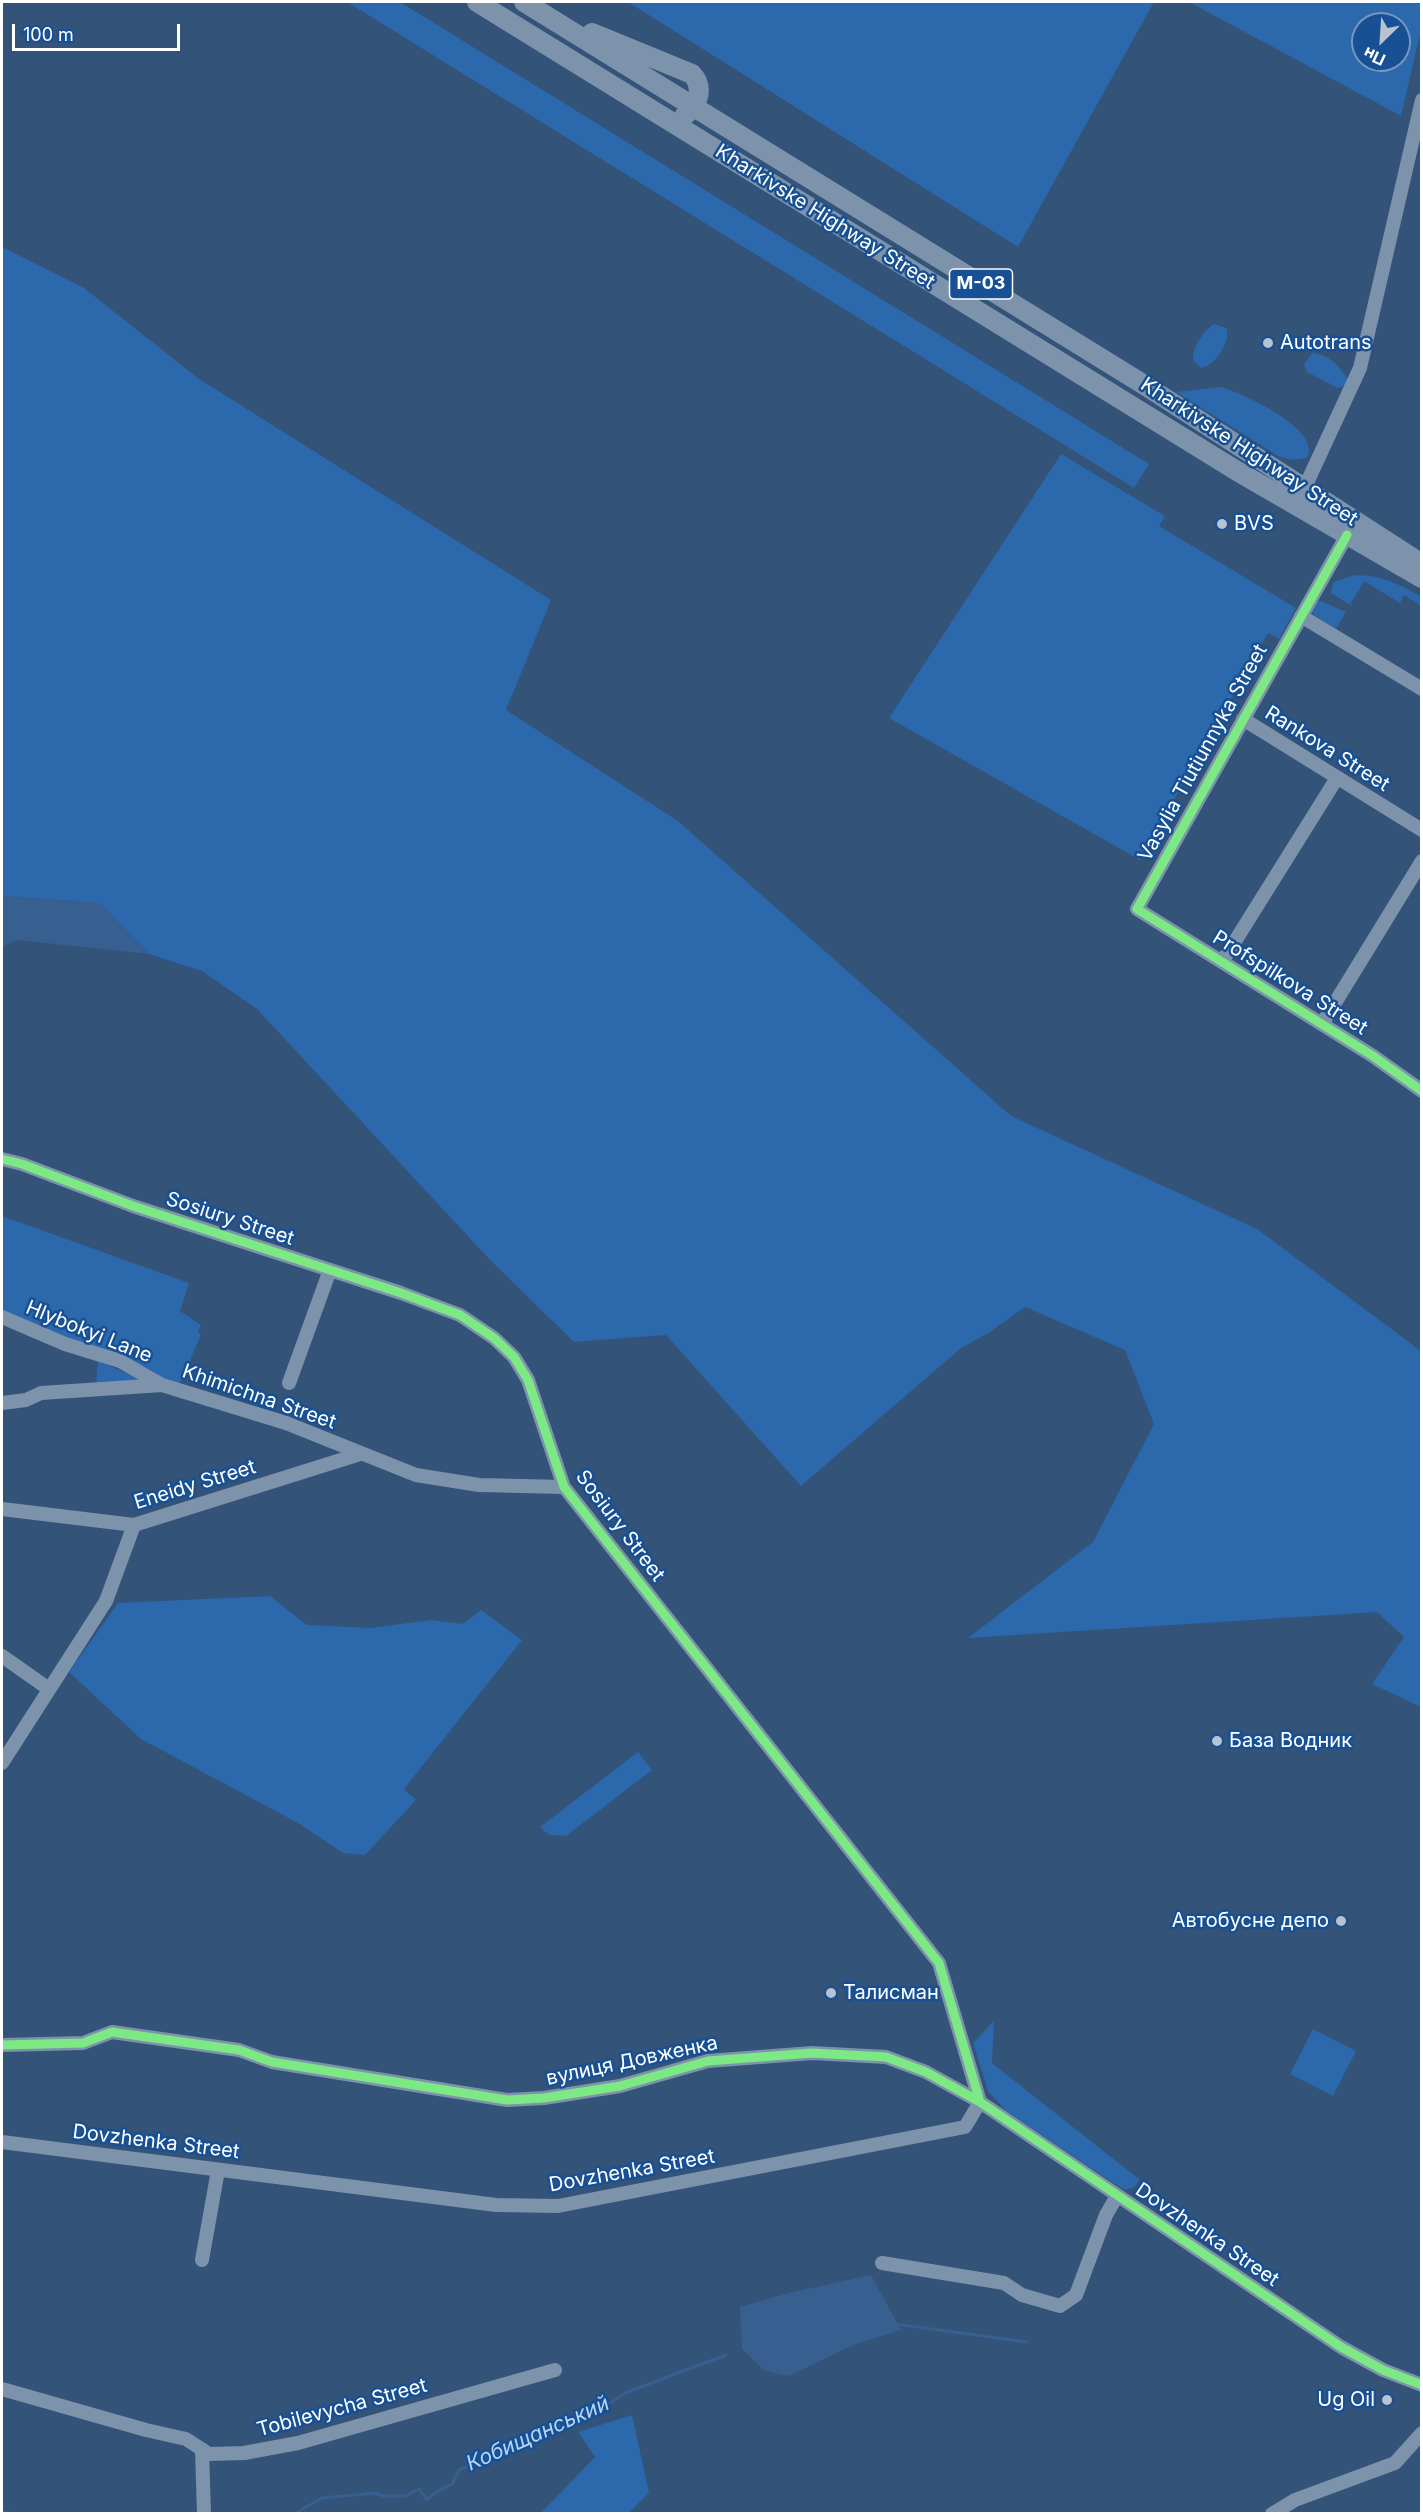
<!DOCTYPE html>
<html>
<head>
<meta charset="utf-8">
<style>
  body { margin:0 }
  #map { position:relative; width:1423px; height:2515px; overflow:hidden; background:#345378; font-family:Inter,sans-serif }
  canvas { display:block }
  .frame { position:absolute; inset:0; border:3px solid #fff; pointer-events:none }
  .north { position:absolute; left:1351px; top:12px; width:60px; height:60px; box-sizing:border-box; background:#175095; border:2px solid #7496bf; border-radius:50%; rotate:205deg; font-size:16px; font-weight:700; line-height:24px; text-align:center; color:#fff }
  .north::after { content:''; display:block; margin:auto; width:21px; height:27px; background:#b8c3d0; clip-path:polygon(50% 0,100% 100%,50% 72%,0 100%) }
  .scale { position:absolute; left:12px; top:24px; width:168px; height:27px; box-sizing:border-box; border:3px solid #fff; border-top:0; padding-left:8px; font-size:18px; line-height:21px; white-space:nowrap; color:#fff; -webkit-text-stroke:4px #175095; paint-order:stroke }
</style>
</head>
<body>
<div id="map">
<canvas width="1423" height="2515"></canvas>
<div class="frame"></div>
<div class="north">Пн</div>
<div class="scale">100 m</div>
</div>
<script>
const ctx = document.querySelector('canvas').getContext('2d');
ctx.lineJoin = 'round';
function fillPath(path, color) { ctx.fillStyle = color; ctx.fill(path, 'evenodd'); }
function trace(path, color, width, dash) { ctx.strokeStyle = color; ctx.lineWidth = width; ctx.lineCap = dash ? 'butt' : 'round'; ctx.setLineDash(dash || []); ctx.stroke(path); }
function write(font, color, halo, rows, align = 'center') {
  ctx.font = font + ' Inter,sans-serif'; ctx.lineWidth = 5; ctx.setLineDash([]); ctx.textBaseline = 'middle'; ctx.strokeStyle = halo; ctx.fillStyle = color; for (const [text, x, y, turn = 0] of rows) {
    ctx.save(); ctx.translate(x, y); ctx.rotate((+turn || 0) * Math.PI / 180); ctx.textAlign = isNaN(turn) ? turn : align; if (halo) ctx.strokeText(text, 0, 0); ctx.fillText(text, 0, 0); ctx.restore();
  }
}
fillPath(new Path2D(`
  M 347,2 L 400,2 L 1149,464 L 1134,488 Z
  M 628,2 L 1154,2 L 1018,247 Z
  M 1189,2 L 1421,2 L 1421,30 L 1401,116 ZM 1363,24 L 1399,24 L 1399,60 L 1363,60 Z
  M 2,247 L 84,288 L 199,379 L 551,600 L 506,710 L 678,821 L 1011,1116 L 1257,1229 L 1421,1351 L 1421,1707 L 1372,1684 L 1404,1637 L 1377,1612 L 968,1638 L 1093,1542 L 1154,1424 L 1125,1350 L 1025,1307 L 990,1332 L 961,1348 L 801,1486 L 666,1335 L 574,1342 L 490,1260 L 257,1009 L 202,971 L 149,954 L 99,903 L 2,896 Z
  M 1214,324 L 1226,328 C 1232,341 1215,366 1201,368 L 1193,360 C 1192,348 1204,330 1214,324 Z
  M 1312,353 C 1326,353 1342,367 1348,380 L 1345,386 L 1338,388 L 1307,372 L 1304,364 Z
  M 1221,387 C 1243,393 1323,430 1307,458 L 1292,460 L 1278,456 L 1176,392 Z
  M 1061,454 L 1165,516 L 1159,526 L 1296,608 L 1279,639 L 1268,633 L 1140,860 L 889,718 Z
  M 1355,575 C 1381,575 1400,584 1421,597 L 1421,606 L 1404,595 L 1400,603 L 1364,581 L 1350,605 L 1331,593 L 1333,582 Z
  M 1321,601 L 1346,612 L 1336,629 L 1314,615 L 1311,610 L 1315,602 Z
  M 2,1216 L 189,1283 L 180,1311 L 201,1325 L 198,1332 L 201,1335 L 181,1381 L 177,1385 L 2,1310 Z
  M 98,1361 L 148,1382 L 96,1384 Z
  M 270,1596 L 307,1625 L 371,1628 L 431,1620 L 463,1624 L 481,1610 L 522,1640 L 404,1789 L 416,1800 L 365,1855 L 343,1853 L 298,1823 L 141,1739 L 69,1672 L 118,1603 Z
  M 638,1752 L 652,1770 L 566,1836 L 549,1835 L 540,1827 Z
  M 994,2021 L 992,2063 L 1140,2180 L 1133,2188 L 1124,2190 L 1006,2111 L 988,2091 L 973,2043 Z
  M 1313,2029 L 1356,2051 L 1333,2096 L 1290,2074 Z
  M 632,2415 L 649,2493 L 629,2513 L 541,2513 L 595,2457 L 578,2432 Z`), '#2b68ac');
fillPath(new Path2D(`
  M 2,896 L 99,903 L 149,954 L 17,940 L 2,947 Z
  M 871,2275 L 901,2330 L 853,2345 L 789,2376 L 765,2371 L 742,2349 L 740,2307 L 789,2293 Z`), '#375f90');
trace(new Path2D(`
  M 895,2324 L 1027,2342
  M 2,2512 L 10,2513
  M 294,2514 L 322,2498 L 375,2493 L 384,2496 L 405,2496 L 419,2489 L 427,2500 L 436,2492 L 452,2484 L 459,2470 L 612,2402 L 625,2393 L 726,2355`), '#375f90', 3);
trace(new Path2D(`
  M 1305,487 L 1360,368 L 1422,100
  M 1347,535 L 1137,909 L 1373,1056 L 1422,1091
  M 1301,616 L 1422,689
  M 1243,719 L 1422,830
  M 1222,962 L 1337,778
  M 1322,1024 L 1422,861
  M 2,1159 L 22,1164 L 133,1206 L 401,1293 L 460,1315 L 494,1338 L 514,1357 L 528,1380 L 564,1487 L 939,1963 L 980,2102
  M 2,1317 L 65,1344 L 120,1361 L 162,1385
  M 289,1383 L 330,1270
  M 2,1403 L 26,1400 L 41,1393 L 162,1385 L 286,1423 L 416,1475 L 479,1485 L 564,1487
  M 2,1509 L 134,1525 L 360,1454
  M 2,1656 L 49,1689
  M 2,1763 L 106,1601 L 134,1525
  M 2,2045 L 83,2043 L 112,2032 L 239,2050 L 272,2062 L 507,2100 L 544,2098 L 620,2086 L 708,2061 L 812,2053 L 886,2057 L 926,2072 L 980,2102 L 1341,2347 L 1383,2370 L 1422,2385
  M 2,2142 L 496,2205 L 558,2206 L 965,2127 L 980,2102
  M 202,2260 L 218,2170
  M 882,2263 L 1004,2283 L 1022,2295 L 1060,2306 L 1076,2295 L 1106,2215 L 1117,2196
  M 2,2389 L 146,2430 L 186,2439 L 209,2454 L 244,2453 L 298,2443 L 555,2370
  M 202,2449 L 204,2514
  M 1272,2514 L 1295,2500 L 1395,2463 L 1422,2433`), '#7d93ab', 14);
trace(new Path2D(`
  M 477,2 L 1237,471 L 1422,578
  M 524,2 L 1146,386 L 1422,564
  M 592,33 L 692,74 C 704,87 699,105 685,115`), '#7d92ab', 20);
trace(new Path2D(`
  M 1347,535 L 1137,909 L 1373,1056 L 1422,1091
  M 2,1159 L 22,1164 L 133,1206 L 401,1293 L 460,1315 L 494,1338 L 514,1357 L 528,1380 L 564,1487 L 939,1963 L 980,2102
  M 2,2045 L 83,2043 L 112,2032 L 239,2050 L 272,2062 L 507,2100 L 544,2098 L 620,2086 L 708,2061 L 812,2053 L 886,2057 L 926,2072 L 980,2102 L 1341,2347 L 1383,2370 L 1422,2385`), '#7ce984', 9);
for (const [x, y, r, color] of [
  [1268,343,6,"#b8c3d0"],
  [1222,524,6,"#b8c3d0"],
  [1217,1741,6,"#b8c3d0"],
  [1341,1921,6,"#b8c3d0"],
  [831,1993,6,"#b8c3d0"],
  [1387,2400,6,"#b8c3d0"]
]) { const dot = new Path2D(); dot.arc(x, y, r, 0, 2 * Math.PI); ctx.fillStyle = color; ctx.fill(dot); trace(dot, '#175095', 2); }
for (const [x, y, w] of [
  [981,284,63]
]) { const box = new Path2D(); box.roundRect(x - w / 2, y - 15, w, 30, 4.5); ctx.fillStyle = '#175095'; ctx.fill(box); trace(box, '#fff', 1.5); }
write('bold 18px', '#fff', null, [
  ["М-03",981,284]
]);
write('20px', '#fff', '#175095', [
  ["Kharkivske Highway Street",825,217,32],
  ["Kharkivske Highway Street",1249,452,33],
  ["Rankova Street",1327,749,32],
  ["Vasylia Tiutiunnyka Street",1203,753,-61],
  ["Profspilkova Street",1290,983,32],
  ["Sosiury Street",230,1219,18],
  ["Hlybokyi Lane",89,1332,22],
  ["Khimichna Street",259,1397,19],
  ["Eneidy Street",195,1485,-17],
  ["Sosiury Street",620,1526,53],
  ["вулиця Довженка",632,2061,-12],
  ["Dovzhenka Street",156,2142,7],
  ["Dovzhenka Street",632,2171,-10],
  ["Dovzhenka Street",1207,2235,34],
  ["Tobilevycha Street",342,2408,-15]
]);
write('20px', '#fff', '#175095', [
  ["Autotrans",1280,343],
  ["BVS",1234,524],
  ["База Водник",1229,1741],
  ["Автобусне депо",1329,1921,"right"],
  ["Талисман",843,1993],
  ["Ug Oil",1375,2400,"right"]
], 'left');
write('italic 21px', '#b4d4f8', '#175095', [
  ["Кобищанський",538,2434,-24]
]);
</script>
</body>
</html>
